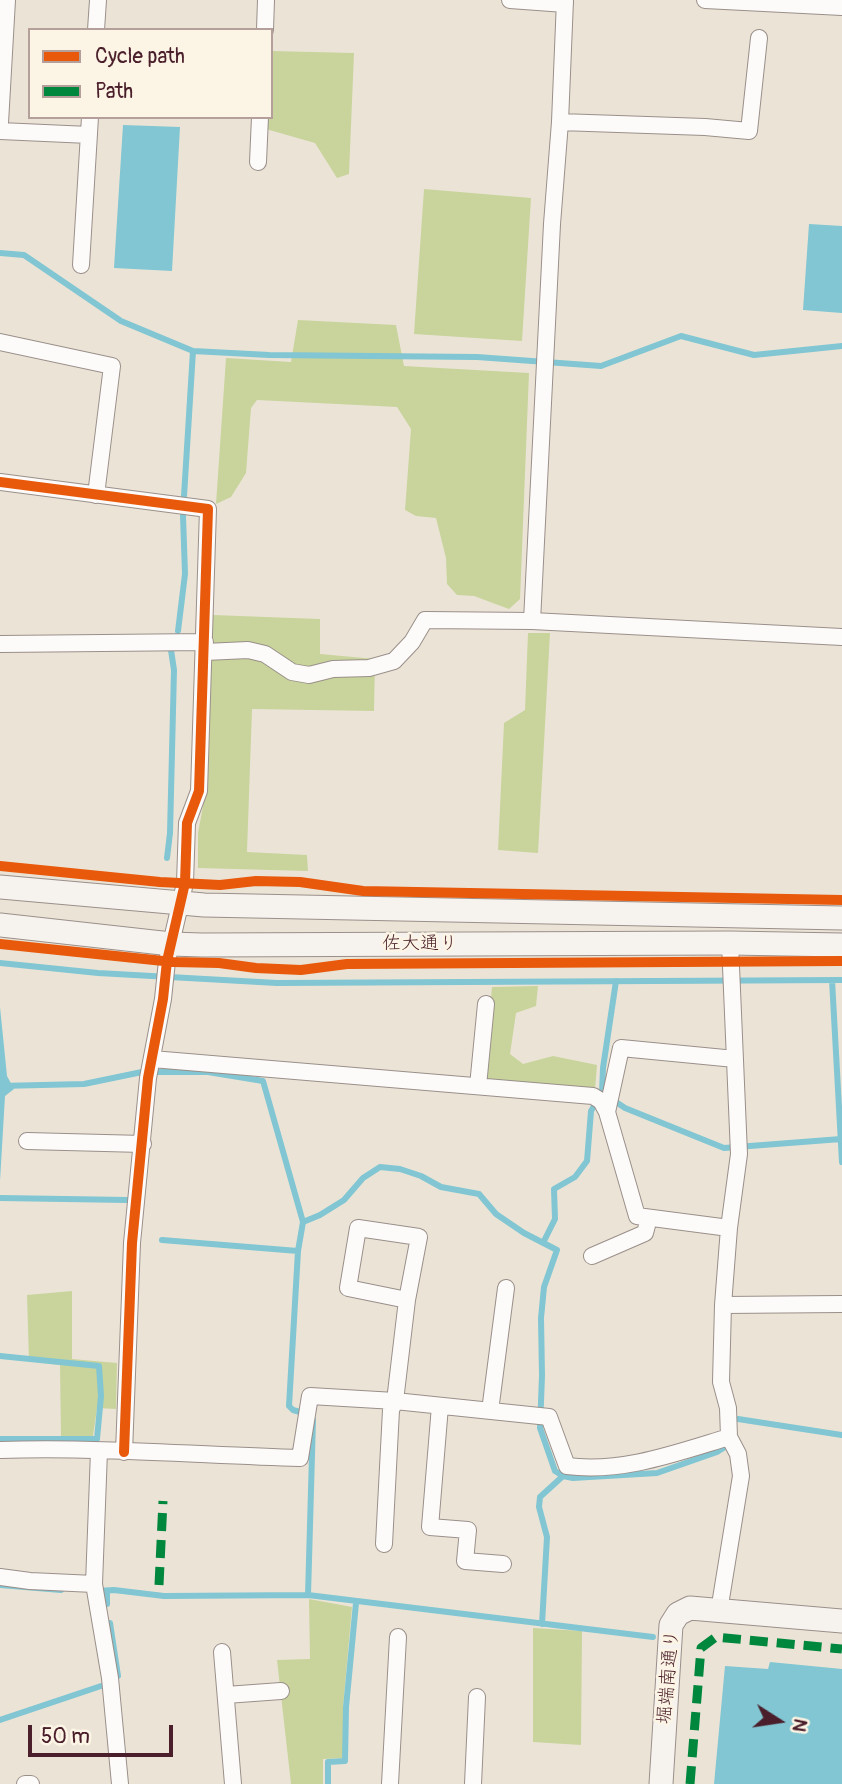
<!DOCTYPE html>
<html>
<head>
<meta charset="utf-8">
<style>
  body { margin:0 }
  #map { position:relative; width:842px; height:1784px; overflow:hidden; background:#ebe4d6; font-family:Pangolin,sans-serif }
  canvas { display:block }
  .legend { position:absolute; left:28px; top:28px; width:245px; height:91px; box-sizing:border-box; background:#fcf5e5; border:2px solid #b59f9b; margin:0; padding:9px 12px; list-style:none; font-size:21px; color:#4a1f2b }
  .legend li { display:flex; align-items:center; gap:14px; height:35px }
  .legend b { width:35px; border:2px solid #b59f9b }
  .north { position:absolute; left:744px; top:1686px; width:70px; height:70px; -webkit-text-stroke:5px #fcf5e5; paint-order:stroke; rotate:102deg; font-size:19px; font-weight:700; line-height:28px; text-align:center; color:#4a1f2b }
  .north::after { content:''; display:block; margin:auto; width:24px; height:32px; background:#4a1f2b; clip-path:polygon(50% 0,100% 100%,50% 72%,0 100%) }
  .scale { position:absolute; left:28px; top:1725px; width:145px; height:32px; box-sizing:border-box; border:4px solid #4a1f2b; border-top:0; padding-left:9px; font-size:21px; line-height:24px; white-space:nowrap; color:#4a1f2b; -webkit-text-stroke:5px #fcf5e5; paint-order:stroke }
</style>
</head>
<body>
<div id="map">
<canvas width="842" height="1784"></canvas>
<ul class="legend">
<li><b style="height:9px;background:#e8590c"></b>Cycle path</li>
<li><b style="height:9px;background:#00873e"></b>Path</li>
</ul>
<div class="north">N</div>
<div class="scale">50 m</div>
</div>
<script>
const ctx = document.querySelector('canvas').getContext('2d');
ctx.lineJoin = 'round';
function fillPath(path, color) { ctx.fillStyle = color; ctx.fill(path, 'evenodd'); }
function trace(path, color, width, dash) { ctx.strokeStyle = color; ctx.lineWidth = width; ctx.lineCap = dash ? 'butt' : 'round'; ctx.setLineDash(dash || []); ctx.stroke(path); }
function write(font, color, halo, rows, align = 'center') {
  ctx.font = font + ' Pangolin,"Klee One",sans-serif'; ctx.lineWidth = 5; ctx.setLineDash([]); ctx.textBaseline = 'middle'; ctx.strokeStyle = halo; ctx.fillStyle = color; for (const [text, x, y, turn = 0] of rows) {
    ctx.save(); ctx.translate(x, y); ctx.rotate((+turn || 0) * Math.PI / 180); ctx.textAlign = isNaN(turn) ? turn : align; if (halo) ctx.strokeText(text, 0, 0); ctx.fillText(text, 0, 0); ctx.restore();
  }
}
fillPath(new Path2D(`
  M 271,51 L 354,53 L 349,174 L 337,178 L 315,143 L 266,129 L 267,117 L 271,117 Z
  M 424,189 L 531,198 L 522,341 L 414,334 Z
  M 298,320 L 396,325 L 404,366 L 529,373 L 520,599 L 509,609 L 474,596 L 457,595 L 447,584 L 446,558 L 436,518 L 416,516 L 405,510 L 411,429 L 397,407 L 257,400 L 251,408 L 246,473 L 231,497 L 216,504 L 226,358 L 291,362 Z
  M 213,615 L 320,619 L 320,654 L 375,659 L 374,711 L 252,709 L 247,852 L 307,855 L 308,871 L 198,868 L 198,833 L 206,790 Z
  M 528,633 L 550,633 L 538,853 L 498,850 L 504,723 L 525,710 Z
  M 538,986 L 536,1006 L 516,1013 L 510,1054 L 523,1064 L 553,1056 L 597,1065 L 595,1089 L 483,1080 L 492,987 Z
  M 72,1291 L 72,1359 L 117,1363 L 116,1409 L 97,1408 L 93,1436 L 61,1436 L 60,1365 L 29,1361 L 27,1295 Z
  M 309,1599 L 352,1607 L 343,1707 L 343,1758 L 323,1759 L 323,1784 L 291,1784 L 277,1660 L 310,1659 Z
  M 533,1628 L 582,1631 L 581,1745 L 533,1742 Z`), '#c8d49c');
fillPath(new Path2D(`
  M 123,125 L 180,127 L 172,271 L 114,268 Z
  M 809,224 L 842,226 L 842,313 L 803,310 Z
  M 0,1007 L 7,1076 L 14,1089 L 5,1096 L 0,1181 Z
  M 770,1662 L 842,1669 L 842,1784 L 714,1784 L 725,1666 L 768,1669 Z`), '#81c6d2');
trace(new Path2D(`
  M 0,253 L 24,255 L 121,321 L 193,351 L 269,355 L 477,357 L 601,366 L 681,336 L 754,355 L 842,346
  M 184,496 L 193,351
  M 178,631 L 185,574 L 183,516
  M 167,858 L 170,833 L 174,670 L 171,650
  M 0,963 L 98,973 L 277,983 L 842,980
  M 832,980 L 842,1162
  M 0,1086 L 84,1084 L 142,1072 L 208,1072 L 263,1081 L 303,1222 L 298,1251 L 289,1406 L 293,1410 L 307,1414
  M 613,1100 L 625,1108 L 724,1148 L 841,1139
  M 0,1198 L 128,1200
  M 303,1222 L 320,1215 L 344,1200 L 363,1178 L 380,1167 L 400,1169 L 421,1176 L 441,1187 L 479,1194 L 496,1214 L 524,1233 L 557,1250 L 544,1287 L 541,1318 L 542,1376 L 540,1428 L 555,1471 L 563,1476 L 573,1478 L 657,1473 L 717,1452 L 725,1447
  M 162,1240 L 298,1251
  M 543,1243 L 555,1219 L 554,1189 L 575,1177 L 587,1161 L 591,1111 L 602,1093 L 603,1068 L 616,981
  M 0,1356 L 99,1366 L 101,1396 L 97,1439 L 0,1439
  M 738,1419 L 842,1435
  M 313,1420 L 308,1595 L 653,1637
  M 0,1585 L 61,1590
  M 97,1591 L 114,1590 L 164,1596 L 308,1595
  M 107,1604 L 107,1591
  M 110,1623 L 118,1676
  M 542,1624 L 547,1537 L 539,1507 L 540,1497 L 563,1476
  M 0,1720 L 101,1686
  M 328,1784 L 328,1762 L 345,1761 L 346,1707 L 356,1603`), '#81c6d2', 6);
const street = new Path2D(`
  M 510,0 L 565,4
  M 565,0 L 560,122 L 552,224 L 532,621 L 842,637
  M 705,0 L 842,7
  M 96,30 L 98,0
  M 265,30 L 266,0
  M 560,122 L 705,127 L 749,131 L 759,38
  M 0,123 L 7,0
  M 0,131 L 89,135
  M 258,162 L 260,117
  M 81,265 L 90,117
  M 0,342 L 112,366 L 96,495
  M 0,482 L 208,509 L 199,791 L 187,823 L 185,883 L 167,961 L 163,999 L 148,1078 L 132,1243 L 124,1452
  M 0,644 L 205,642
  M 205,652 L 248,650 L 265,654 L 292,672 L 309,675 L 333,669 L 369,668 L 394,661 L 412,642 L 425,620 L 532,621
  M 152,1059 L 593,1096 L 601,1101 L 607,1112 L 637,1216 L 729,1228
  M 478,1086 L 486,1004
  M 607,1112 L 621,1048 L 735,1059
  M 27,1141 L 143,1144
  M 592,1256 L 645,1233 L 649,1218
  M 723,1305 L 842,1304
  M 440,1406 L 430,1527 L 468,1530 L 465,1561 L 503,1564
  M 490,1411 L 506,1288
  M 0,1450 C 100,1447 200,1455 300,1458 L 310,1396 L 395,1401 L 549,1417 L 567,1466 C 623,1473 676,1453 729,1437
  M 99,1451 L 94,1584 L 110,1678 L 120,1784
  M 384,1544 L 391,1410 L 395,1401 L 407,1300 L 419,1237 L 358,1228 L 348,1288 L 407,1300
  M 0,1577 L 30,1581 L 94,1584
  M 719,1611 L 741,1476 L 738,1454 L 729,1437 L 728,1408 L 721,1382 L 723,1305 L 729,1228 L 739,1154 L 730,943
  M 222,1652 L 233,1784
  M 226,1695 L 281,1691
  M 25,1784 L 31,1784
  M 390,1784 L 398,1637
  M 473,1784 L 477,1697`);
const secondary = new Path2D(`
  M 0,887 L 204,905 L 842,918
  M 0,925 L 171,944 L 202,945 L 730,943 L 842,945
  M 661,1784 L 671,1625 L 678,1614 L 690,1608 L 842,1621`);
trace(street, '#9a8f8a', 18);
trace(secondary, '#9a8f8a', 25);
trace(street, '#fcfbf9', 16);
trace(secondary, '#f6f2ee', 23);
trace(new Path2D(`
  M 159,1585 L 163,1501
  M 690,1784 L 701,1648 L 716,1637 L 842,1649`), '#00873e', 9, [18, 9]);
trace(new Path2D(`
  M 0,482 L 208,509 L 199,791 L 187,823 L 185,883 L 167,961 L 163,999 L 148,1078 L 132,1243 L 124,1452
  M 0,866 L 160,882 L 220,885 L 256,881 L 300,882 L 363,891 L 842,900
  M 0,944 L 173,962 L 219,963 L 256,968 L 301,970 L 347,964 L 842,961`), '#e8590c', 10);
write('19px', '#4a1f2b', '#fcf5e5', [
  ["佐大通り",420,944],
  ["堀端南通り",669,1677,-85]
]);
</script>
</body>
</html>
